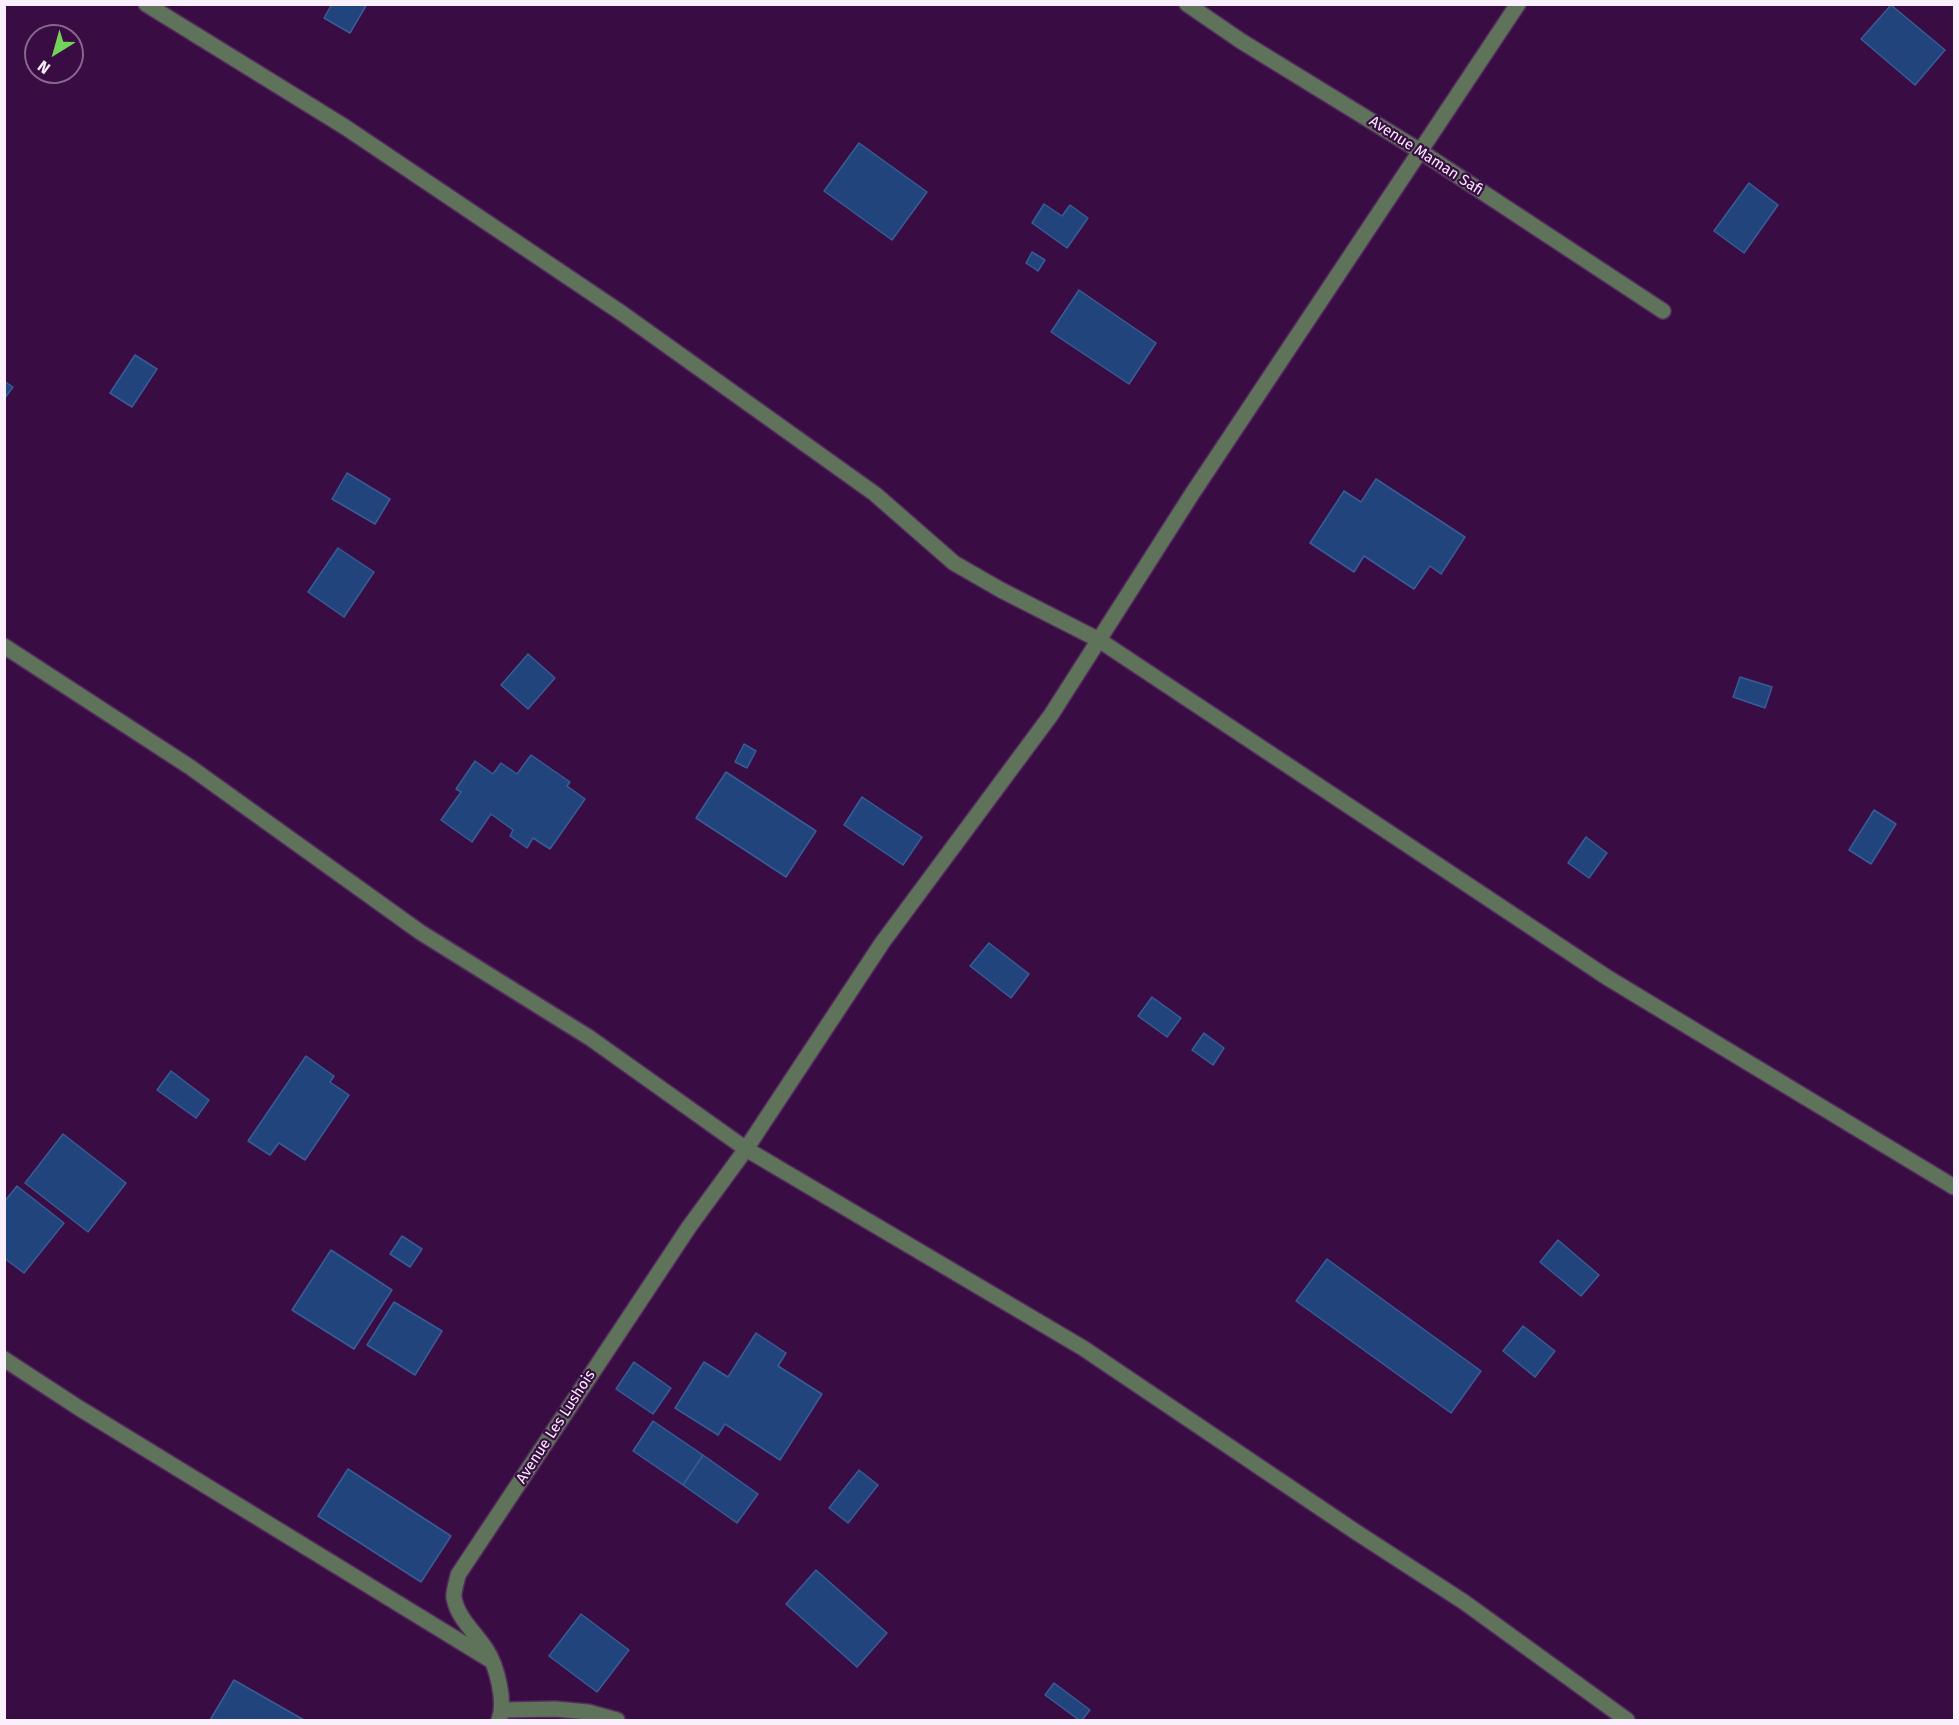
<!DOCTYPE html>
<html>
<head>
<meta charset="utf-8">
<style>
  body { margin:0 }
  #map { position:relative; width:1959px; height:1725px; overflow:hidden; background:#390c43; font-family:"Fira Sans",sans-serif }
  canvas { display:block }
  .frame { position:absolute; inset:0; border:6px solid #faf0fd; pointer-events:none }
  .north { position:absolute; left:24px; top:24px; width:60px; height:60px; box-sizing:border-box; background:#390c43; border:2px solid #86678d; border-radius:50%; rotate:217deg; font-size:16px; font-weight:700; line-height:24px; text-align:center; color:#faf0fd }
  .north::after { content:''; display:block; margin:auto; width:21px; height:27px; background:#73d25c; clip-path:polygon(50% 0,100% 100%,50% 72%,0 100%) }
</style>
</head>
<body>
<div id="map">
<canvas width="1959" height="1725"></canvas>
<div class="frame"></div>
<div class="north">N</div>
</div>
<script>
const ctx = document.querySelector('canvas').getContext('2d');
ctx.lineJoin = 'round';
function fillPath(path, color) { ctx.fillStyle = color; ctx.fill(path, 'evenodd'); }
function trace(path, color, width, dash) { ctx.strokeStyle = color; ctx.lineWidth = width; ctx.lineCap = dash ? 'butt' : 'round'; ctx.setLineDash(dash || []); ctx.stroke(path); }
function write(font, color, halo, rows, align = 'center') {
  ctx.font = font + ' "Fira Sans",sans-serif'; ctx.lineWidth = 4.5; ctx.setLineDash([]); ctx.textBaseline = 'middle'; ctx.strokeStyle = halo; ctx.fillStyle = color; for (const [text, x, y, turn = 0] of rows) {
    ctx.save(); ctx.translate(x, y); ctx.rotate((+turn || 0) * Math.PI / 180); ctx.textAlign = isNaN(turn) ? turn : align; if (halo) ctx.strokeText(text, 0, 0); ctx.fillText(text, 0, 0); ctx.restore();
  }
}
const building = new Path2D(`
  M 332,4 L 367,4 L 350,33 L 324,18 Z
  M 1891,5 L 1945,50 L 1915,85 L 1861,39 Z
  M 859,143 L 927,192 L 892,240 L 824,191 Z
  M 1749,183 L 1778,205 L 1744,253 L 1714,231 Z
  M 1044,204 L 1062,216 L 1070,205 L 1088,218 L 1067,248 L 1032,223 Z
  M 1032,252 L 1045,260 L 1038,271 L 1026,263 Z
  M 1079,290 L 1156,343 L 1129,384 L 1051,332 Z
  M 135,355 L 157,369 L 132,407 L 110,393 Z
  M 4,381 L 13,387 L 4,399 Z
  M 347,473 L 390,499 L 375,524 L 332,499 Z
  M 1376,479 L 1465,537 L 1441,574 L 1430,566 L 1414,589 L 1364,556 L 1354,572 L 1310,543 L 1344,491 L 1361,502 Z
  M 338,548 L 374,572 L 344,617 L 308,592 Z
  M 528,654 L 555,678 L 528,709 L 501,685 Z
  M 1740,677 L 1772,687 L 1765,708 L 1733,697 Z
  M 744,744 L 756,751 L 747,768 L 735,762 Z
  M 531,755 L 570,782 L 567,786 L 585,799 L 550,849 L 533,838 L 527,848 L 510,836 L 513,830 L 491,814 L 472,842 L 441,820 L 461,792 L 456,789 L 475,761 L 493,774 L 501,763 L 517,774 Z
  M 726,772 L 816,831 L 786,877 L 696,818 Z
  M 862,797 L 922,837 L 903,865 L 844,825 Z
  M 1874,810 L 1896,824 L 1871,864 L 1849,850 Z
  M 1586,837 L 1607,853 L 1589,878 L 1568,863 Z
  M 989,943 L 1029,974 L 1011,998 L 970,966 Z
  M 1152,997 L 1181,1018 L 1167,1037 L 1138,1016 Z
  M 1204,1033 L 1224,1048 L 1213,1065 L 1192,1050 Z
  M 306,1056 L 334,1076 L 330,1082 L 349,1095 L 305,1160 L 279,1143 L 270,1155 L 248,1141 Z
  M 171,1071 L 209,1100 L 196,1118 L 157,1090 Z
  M 63,1134 L 126,1183 L 88,1232 L 25,1183 Z
  M 17,1186 L 64,1223 L 24,1273 L 4,1258 L 4,1202 Z
  M 402,1236 L 422,1249 L 410,1267 L 390,1254 Z
  M 1558,1240 L 1599,1275 L 1581,1296 L 1540,1262 Z
  M 331,1250 L 392,1290 L 354,1349 L 292,1310 Z
  M 1327,1259 L 1481,1371 L 1451,1413 L 1296,1301 Z
  M 394,1302 L 442,1331 L 415,1375 L 367,1345 Z
  M 1523,1326 L 1555,1351 L 1535,1377 L 1503,1351 Z
  M 756,1333 L 786,1353 L 778,1366 L 822,1394 L 780,1460 L 725,1424 L 718,1435 L 675,1408 L 704,1362 L 728,1377 Z
  M 634,1362 L 671,1388 L 653,1414 L 616,1389 Z
  M 653,1421 L 703,1455 L 683,1485 L 633,1451 Z
  M 703,1455 L 758,1494 L 737,1523 L 683,1485 Z
  M 348,1469 L 451,1536 L 421,1582 L 318,1516 Z
  M 859,1470 L 878,1485 L 848,1523 L 829,1508 Z
  M 816,1570 L 887,1633 L 857,1667 L 786,1604 Z
  M 581,1614 L 629,1650 L 597,1692 L 549,1656 Z
  M 234,1680 L 304,1720 L 210,1720 Z
  M 1054,1683 L 1090,1710 L 1082,1720 L 1079,1720 L 1045,1695 Z`);
fillPath(building, '#21447c');
trace(building, '#385c96', 1.5);
const minor = new Path2D(`
  M 146,4 L 345,127 L 623,314 L 875,494 L 954,563 L 1001,590 L 1099,640 L 1608,978 L 1954,1187
  M 1187,4 L 1241,41 L 1420,151 L 1663,311
  M 4,646 L 190,767 L 420,932 L 590,1038 L 746,1149 L 1083,1348 L 1356,1532 L 1464,1602 L 1627,1720
  M 4,1359 L 79,1408 L 492,1661
  M 503,1710 L 555,1709 L 588,1712 L 617,1720
  M 499,1720 C 506,1702 497,1666 486,1649 C 475,1632 458,1619 454,1598 C 453,1591 457,1582 458,1575 L 689,1227 L 746,1149 L 882,943 L 1051,715 L 1192,494 L 1518,4`);
trace(minor, '#542c5d', 18);
trace(minor, '#5e735a', 15);
write('15px', '#faf0fd', '#390c43', [
  ["Avenue Maman Safi",1426,156,33],
  ["Avenue Les Lushois",556,1427,-57]
]);
</script>
</body>
</html>
